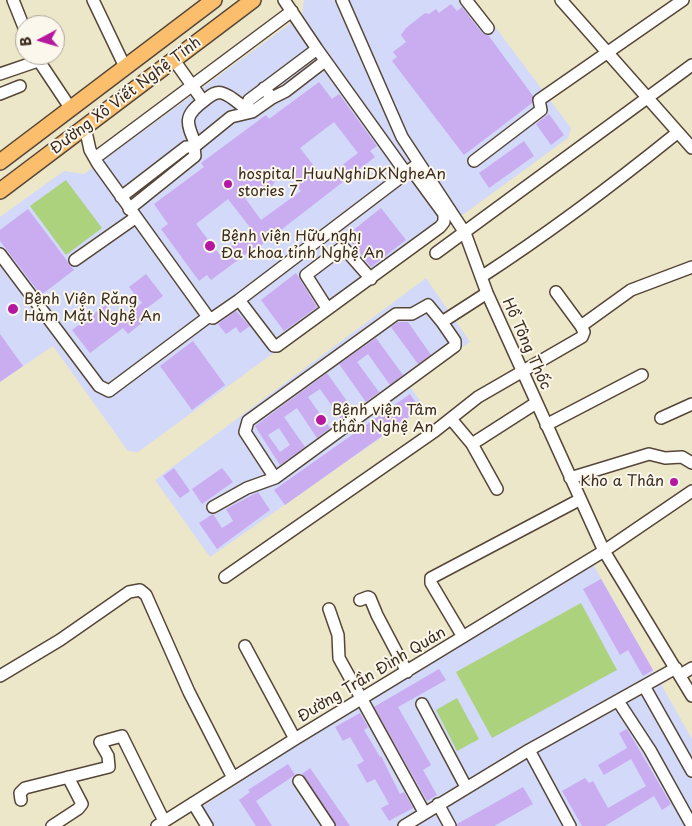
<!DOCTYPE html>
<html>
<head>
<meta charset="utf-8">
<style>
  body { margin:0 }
  #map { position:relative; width:692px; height:826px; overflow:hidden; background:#ede7c9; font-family:"Playpen Sans",sans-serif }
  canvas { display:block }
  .north { position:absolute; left:15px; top:15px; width:50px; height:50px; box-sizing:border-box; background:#fbf7ec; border:1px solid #aea59a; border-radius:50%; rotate:264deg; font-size:14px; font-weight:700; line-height:20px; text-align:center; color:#3b2a1e }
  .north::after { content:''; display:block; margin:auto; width:18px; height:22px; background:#b5179e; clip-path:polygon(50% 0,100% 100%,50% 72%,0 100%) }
</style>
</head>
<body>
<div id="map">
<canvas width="692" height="826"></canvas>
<div class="north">B</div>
</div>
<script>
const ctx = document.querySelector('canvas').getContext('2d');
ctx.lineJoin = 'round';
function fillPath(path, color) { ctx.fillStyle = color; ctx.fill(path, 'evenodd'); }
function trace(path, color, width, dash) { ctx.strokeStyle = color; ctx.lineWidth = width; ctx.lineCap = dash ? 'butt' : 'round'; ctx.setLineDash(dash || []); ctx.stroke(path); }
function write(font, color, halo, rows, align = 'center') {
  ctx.font = font + ' "Playpen Sans",sans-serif'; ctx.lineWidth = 4; ctx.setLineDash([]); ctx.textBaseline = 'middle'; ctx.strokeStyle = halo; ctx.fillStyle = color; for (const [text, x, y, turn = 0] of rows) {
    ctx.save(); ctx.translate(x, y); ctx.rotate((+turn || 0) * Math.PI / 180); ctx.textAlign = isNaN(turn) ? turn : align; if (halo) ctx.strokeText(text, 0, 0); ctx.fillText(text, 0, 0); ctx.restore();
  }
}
fillPath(new Path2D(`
  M 304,0 L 475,0 L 571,128 L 568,138 L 138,452 L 128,451 L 53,346 L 0,382 L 0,217 L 64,171 L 84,174 L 302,15 Z
  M 426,278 L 470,342 L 408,384 L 425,407 L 210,557 L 155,480 Z
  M 592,562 L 692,739 L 692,826 L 207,826 L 197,810 L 363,702 Z`), '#d2d9f9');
fillPath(new Path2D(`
  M 66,180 L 102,228 L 66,255 L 30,206 Z
  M 581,603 L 617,670 L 492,738 L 456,672 Z
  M 457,698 L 479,739 L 457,751 L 436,710 Z`), '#acd27d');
fillPath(new Path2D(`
  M 451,4 L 457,11 L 462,7 L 482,33 L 488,35 L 533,96 L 532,103 L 464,155 L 392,61 L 397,57 L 393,52 L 406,42 L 401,35 L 406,28 L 425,13 L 429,14 L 436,9 L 439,13 Z
  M 319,82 L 332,99 L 339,94 L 377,146 L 370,151 L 375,157 L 259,247 L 258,245 L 211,280 L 207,275 L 199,281 L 161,229 L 168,224 L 154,204 L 204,167 L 201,163 L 266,115 L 269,119 ZM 334,122 L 358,153 L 324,179 L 300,148 ZM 285,169 L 301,191 L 261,220 L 245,198 L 252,192 L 259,194 L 270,190 L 275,181 L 276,175 ZM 228,199 L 252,230 L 220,255 L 196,224 Z
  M 549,114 L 564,135 L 551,145 L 536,124 Z
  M 524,141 L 534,156 L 489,188 L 479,173 Z
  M 381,208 L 406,240 L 371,267 L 346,236 Z
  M 28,209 L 74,270 L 41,295 L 0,241 L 0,230 Z
  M 296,273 L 317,307 L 284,331 L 261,300 Z
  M 146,274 L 163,296 L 147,308 L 152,315 L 128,334 L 123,328 L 90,353 L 72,330 L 106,305 L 119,321 L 142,303 L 129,287 Z
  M 236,311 L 250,326 L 240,333 L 236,327 L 226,334 L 218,324 Z
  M 398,322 L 408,322 L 431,355 L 418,364 L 391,327 Z
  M 0,334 L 23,366 L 0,382 Z
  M 376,338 L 403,375 L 390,385 L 368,354 L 357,362 L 379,392 L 366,402 L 339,364 Z
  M 193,341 L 225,385 L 192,410 L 160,366 Z
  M 327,373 L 354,411 L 342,420 L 320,389 L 308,397 L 330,428 L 317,438 L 297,408 L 284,417 L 305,447 L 280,465 L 255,426 ZM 279,428 L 290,445 L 280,452 L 268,435 Z
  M 410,394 L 420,409 L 285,505 L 274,490 Z
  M 174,468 L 190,491 L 180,498 L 163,476 Z
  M 222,468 L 233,482 L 202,504 L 192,489 Z
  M 258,492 L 270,510 L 217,549 L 199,523 L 213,514 L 222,528 L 233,521 L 226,509 Z
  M 601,579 L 653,670 L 643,676 L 628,650 L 620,655 L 583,589 Z
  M 439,669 L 446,680 L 398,707 L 431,765 L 423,770 L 437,795 L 427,801 L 374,707 Z
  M 360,713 L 368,727 L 364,730 L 380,757 L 381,756 L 400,794 L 404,792 L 413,808 L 389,821 L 381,808 L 389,804 L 375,779 L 367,783 L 357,765 L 364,761 L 350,737 L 343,741 L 335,727 Z
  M 627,729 L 671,804 L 662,810 L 654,796 L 605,826 L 582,826 L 562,791 L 585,778 L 589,783 L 593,781 L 608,808 L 646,786 L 631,759 L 604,775 L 598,765 L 627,748 L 619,733 Z
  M 288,764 L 295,775 L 256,801 L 272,826 L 256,826 L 239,800 L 250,792 L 248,790 Z
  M 310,768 L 350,826 L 336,826 L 302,774 Z
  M 523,787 L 533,804 L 494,826 L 457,826 L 457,824 Z`), '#caacf0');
const minor = new Path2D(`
  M 13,0 L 25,30
  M 93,0 L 125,67
  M 284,0 L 317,49 L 406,173
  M 342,0 L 402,137 L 465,233 L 487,293 L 604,551 L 692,696
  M 466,0 L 488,28
  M 561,0 L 692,148
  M 35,55 L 71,109
  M 174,60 L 203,101
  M 0,74 L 38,61
  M 0,94 L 20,86
  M 272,98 L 286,91 L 325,61
  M 243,113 L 249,100 L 317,49
  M 85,127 L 90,150 L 98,164 L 208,317
  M 196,145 C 186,122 183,116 205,100 C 210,96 215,91 222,93 C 230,95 238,103 245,108
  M 95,158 L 292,11
  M 474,161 L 541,110 L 539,100 L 683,0
  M 121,197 L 186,147 L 194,147 L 231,117 L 252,112 L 272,98 L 264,88
  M 129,209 L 195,156 L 194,147
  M 436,253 L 692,65
  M 0,254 L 99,386 L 109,391 L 208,317 L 213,318 L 239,300 L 418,164
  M 75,260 L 135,218
  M 481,277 C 549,233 614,184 677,133
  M 556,292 L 581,326
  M 239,300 L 274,346 L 277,346 L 440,227 L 444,222 L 444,214 L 411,169
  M 327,308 L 306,275 L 343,247 L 371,279
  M 661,418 L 692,404
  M 451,419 L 472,444 L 497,489
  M 546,425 L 642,375
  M 472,444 L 536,403
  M 275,478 L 245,432 L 248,421 L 396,314 L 412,314 L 428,305 L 442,322
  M 570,478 L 649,454 L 665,458 L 682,457 L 692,463
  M 213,507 L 247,488 L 275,478 L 455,346 L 455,341 L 442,322 L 487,293
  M 225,577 L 435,431 L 478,397 L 582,337 L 584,332 L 581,326 L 631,290 L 692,267
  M 360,600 L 368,597 L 370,598 L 377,615 L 407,672
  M 329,609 L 338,635 L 339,658 L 424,812
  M 463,637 L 431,583 L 431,578 L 579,500
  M 245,646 L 295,739
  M 680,675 L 692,668
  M 0,676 L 60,640 L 129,592 L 140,590 L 146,595 L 189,692 L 233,778
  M 644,686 L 692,771
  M 618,701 L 650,750 L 690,822
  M 422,704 L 466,787
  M 529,750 L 570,826
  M 299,781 L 329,826
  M 21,800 L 20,793 L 25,788 L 109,767 L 108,756 L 100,742 L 122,736 L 164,821
  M 193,803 L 207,826
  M 438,804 L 450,826
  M 52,826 L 78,809 L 82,804 L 68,777
  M 157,826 L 295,739 L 604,551 L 692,491
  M 404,826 L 529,750 L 676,668`);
const major = new Path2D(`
  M 0,162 L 214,0
  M 0,191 L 253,0`);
trace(minor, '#564638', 14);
trace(major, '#564638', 18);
trace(minor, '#fff', 11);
trace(major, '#fabe6d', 15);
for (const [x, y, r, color] of [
  [228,184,5,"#b5179e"],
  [210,246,6,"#b5179e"],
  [13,309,6,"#b5179e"],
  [321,420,6,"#b5179e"],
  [674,482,5,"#b5179e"]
]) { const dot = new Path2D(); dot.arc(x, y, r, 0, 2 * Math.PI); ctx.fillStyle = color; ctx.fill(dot); trace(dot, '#fbf7ec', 2); }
write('15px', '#3b2a1e', '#fbf7ec', [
  ["Đường Xô Viết Nghệ Tĩnh",126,96,-37],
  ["Hồ Tông Thốc",526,344,66],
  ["Đường Trần Đình Quán",372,675,-31]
]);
write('15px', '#3b2a1e', '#fbf7ec', [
  ["hospital_HuuNghiDKNgheAn",238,175],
  ["stories 7",238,192],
  ["Bệnh viện Hữu nghị",221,237],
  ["Đa khoa tỉnh Nghệ An",221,254],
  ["Bệnh Viện Răng",24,300],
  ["Hàm Mặt Nghệ An",24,317],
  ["Bệnh viện Tâm",332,411],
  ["thần Nghệ An",332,428],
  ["Kho a Thân",664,482,"right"]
], 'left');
</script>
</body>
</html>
